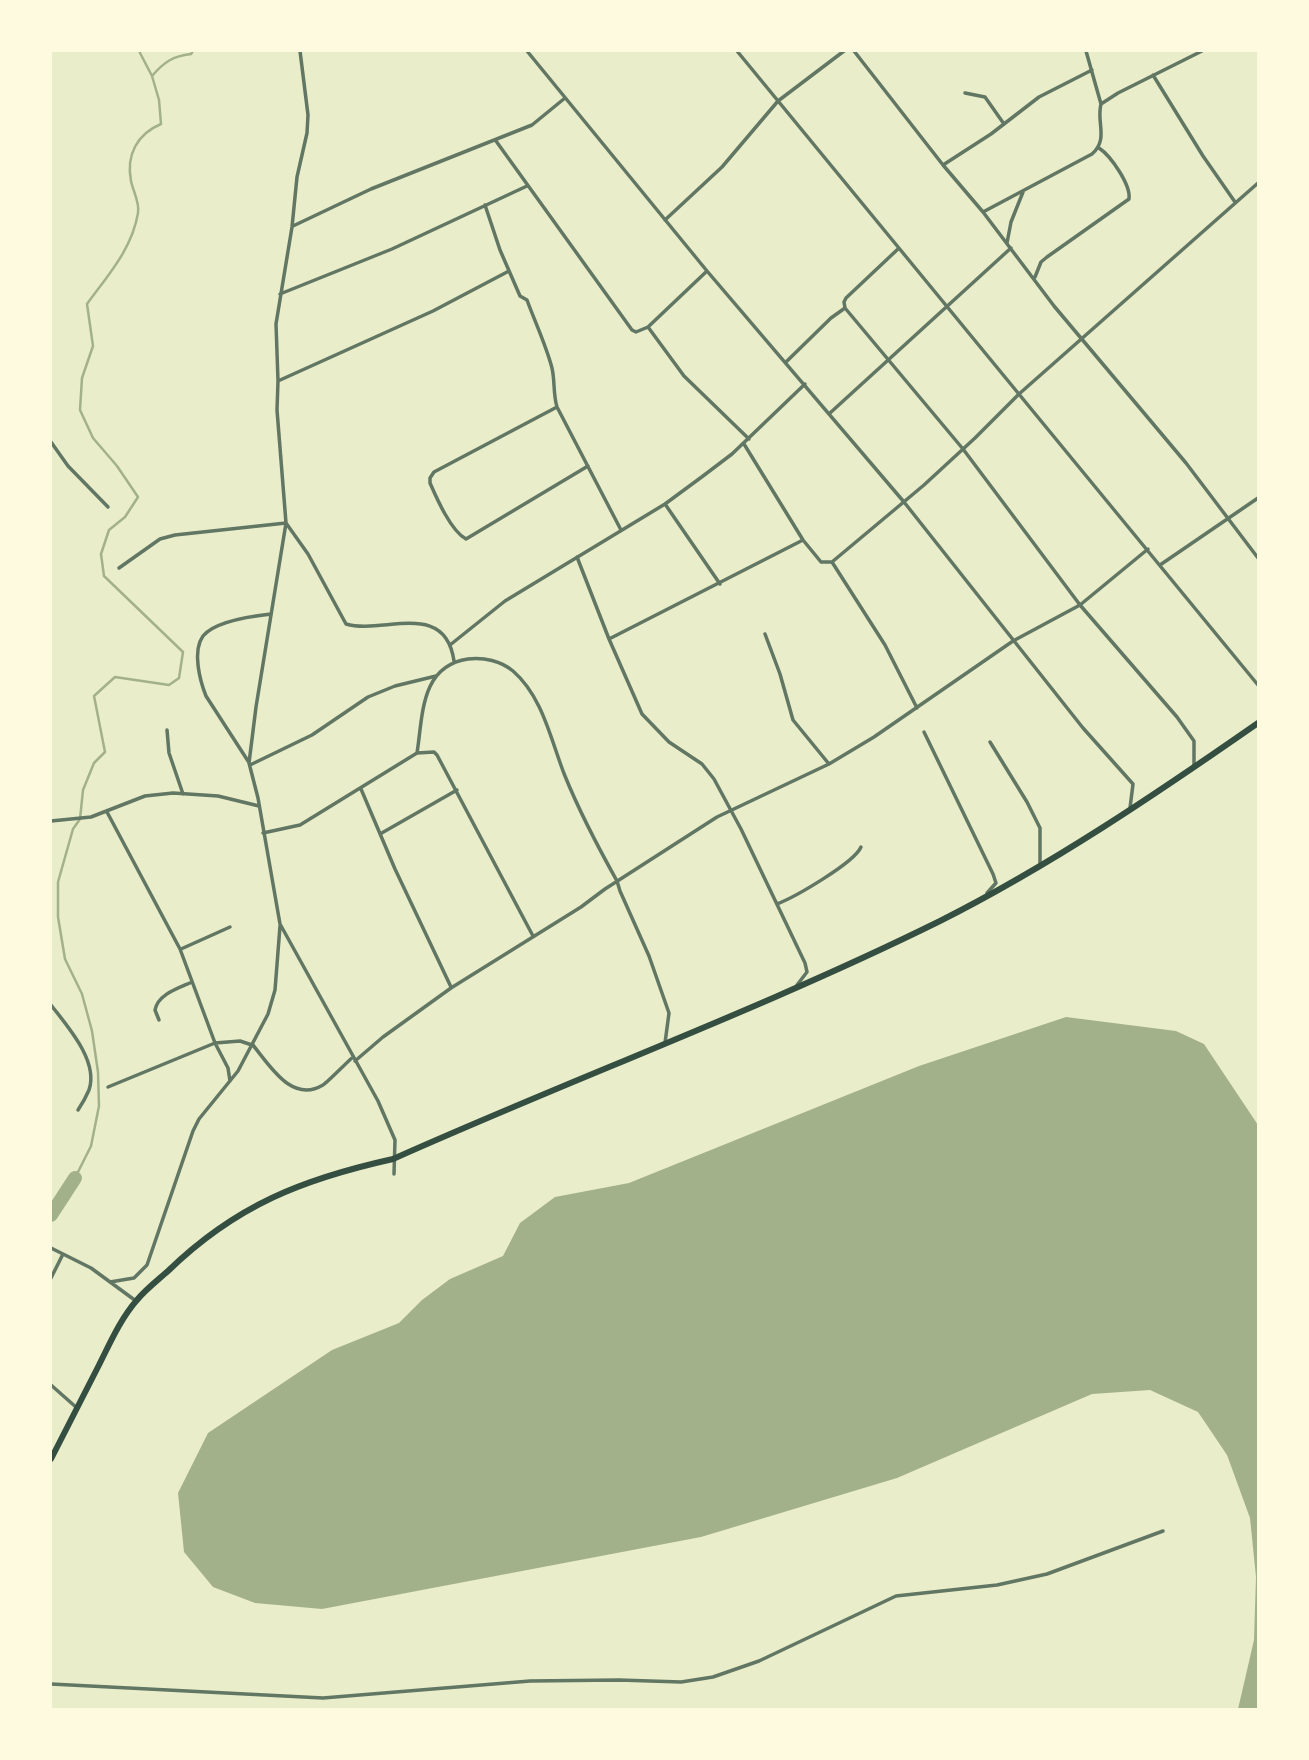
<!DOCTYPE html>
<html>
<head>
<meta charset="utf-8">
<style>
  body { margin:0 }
  #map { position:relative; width:1309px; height:1760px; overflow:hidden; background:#e9edc9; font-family:"IBM Plex Sans",sans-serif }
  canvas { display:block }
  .frame { position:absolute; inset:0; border:52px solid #fefae0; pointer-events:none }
</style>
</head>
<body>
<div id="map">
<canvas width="1309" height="1760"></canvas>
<div class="frame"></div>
</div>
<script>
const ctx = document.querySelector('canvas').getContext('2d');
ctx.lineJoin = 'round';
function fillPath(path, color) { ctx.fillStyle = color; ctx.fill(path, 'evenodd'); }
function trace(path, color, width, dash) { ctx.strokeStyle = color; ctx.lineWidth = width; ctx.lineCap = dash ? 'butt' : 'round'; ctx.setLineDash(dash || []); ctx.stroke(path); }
fillPath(new Path2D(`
  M 1066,1017 L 1176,1031 L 1204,1044 L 1258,1125 L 1258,1709 L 1238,1709 L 1254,1640 L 1256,1577 L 1250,1518 L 1227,1455 L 1198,1412 L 1150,1390 L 1092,1394 L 897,1478 L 701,1537 L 322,1609 L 255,1603 L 213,1587 L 184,1552 L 178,1493 L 208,1433 L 332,1350 L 399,1323 L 422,1300 L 450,1279 L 503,1256 L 520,1223 L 555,1197 L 629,1183 L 919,1066 Z`), '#a3b18a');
trace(new Path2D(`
  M 139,51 L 152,76
  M 75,1178 L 91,1146 L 99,1106 L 98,1072 L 92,1031 L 82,994 L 65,959 L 58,917 L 58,882 L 73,829 L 80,819 L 83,790 L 94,763 L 105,752 L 94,696 L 115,677 L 169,685 L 179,678 L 183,652 L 104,576 L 101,554 L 109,530 L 125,517 L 138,497 L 117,466 L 93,438 L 80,410 L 82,378 L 93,346 L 87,304 C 108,275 132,249 138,213 C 140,203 133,191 131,181 C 126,155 137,134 161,124 L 159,100 L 152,76 C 164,62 173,56 191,54 L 193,51`), '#a3b18a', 2.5);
trace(new Path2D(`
  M 51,1215 L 75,1178`), '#a3b18a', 14);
trace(new Path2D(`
  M 300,51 L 308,115 L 307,133 L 297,177 L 292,227 L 276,324 L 278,381 L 277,410 L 286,523 L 256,707 L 249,763 L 258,798 L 280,924 L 378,1101 L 395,1140 L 394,1174
  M 527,51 L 707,271 L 904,502 L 1083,728 L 1133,784 L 1130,808
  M 737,51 L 1258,685
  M 854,51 L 943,165 L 983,212 L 1054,306 L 1186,463 L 1258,558
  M 1086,51 L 1101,104
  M 1153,75 L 1203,156 L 1235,202
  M 965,93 L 985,97 L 1004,124
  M 496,141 L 632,330 L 636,332 L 648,327 L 707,271
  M 943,165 L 991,134 L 1039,97 L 1092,70
  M 485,205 L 500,250 L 520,296 L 527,300 C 535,322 546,345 552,368 C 555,381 553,394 557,407 L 621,530
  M 983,212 L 1092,154 C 1109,139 1096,122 1101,104 L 1118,93 L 1202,51
  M 665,220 L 722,167 L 778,101 L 844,51
  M 293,226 L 371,189 L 532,125 L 565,98
  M 1007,243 L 1011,222 L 1023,192
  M 898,249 L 846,298 L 844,302 L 845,308 L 963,449 L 1080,605 L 1177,717 L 1194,741 L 1194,766
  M 1035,277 L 1041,262 L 1047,257 L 1129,199 C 1131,185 1111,156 1099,148
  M 280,294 L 392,249 L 527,186
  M 648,327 L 684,376 L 749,439
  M 786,362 L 831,318 L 845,308
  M 278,381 L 433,311 L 509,271
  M 557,407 L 434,472 L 430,478 L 430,483 C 437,499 451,531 466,539 L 588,466
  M 830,413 L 1011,248
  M 51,442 L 68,466 L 108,507
  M 744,444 L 803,540 L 821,562 L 832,562 L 924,485 L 975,438 L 1019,394 L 1258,183
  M 665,504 L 720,584
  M 577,557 L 609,639 L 642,714 L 669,742 L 702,764 L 714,779 L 741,829 L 805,963 L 807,972 L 797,985
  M 832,562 L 885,645 L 917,708
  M 1160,565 L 1258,498
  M 119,568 L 160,539 L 175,535 L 286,523 L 308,554 L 346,624 C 383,635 445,599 454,661
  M 765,634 L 780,674 L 793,720 L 829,764
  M 609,639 L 803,540
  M 450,645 L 505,601 L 665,504 L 703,476 L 732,454 L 805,384
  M 167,730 L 169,753 L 183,794
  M 924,732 L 993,874 L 996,883 L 987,893
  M 990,742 L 1027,802 L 1040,828 L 1040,865
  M 417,753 L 434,752 L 437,755 L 533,936
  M 248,761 L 206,696 C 200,681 192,651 203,636 C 215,621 253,616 271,614
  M 250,765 L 312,735 L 368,697 L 395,686 L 436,676
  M 361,789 L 395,869 L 451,987
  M 107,812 L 180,949 L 215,1043 L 228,1068 L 230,1081
  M 51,821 L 91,817 L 145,796 L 173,793 L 218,796 L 259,806
  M 263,833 L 300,825 L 417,753 C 423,716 420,666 468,659 C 484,657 501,661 513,671 C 543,697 551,741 565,776 C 580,813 598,847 617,881 L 620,891 L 649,956 L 669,1013 L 665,1043
  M 380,834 L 457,790
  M 777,904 C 795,897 854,863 861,847
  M 181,949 L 230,927
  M 51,1005 C 67,1026 99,1061 89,1090 C 86,1097 82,1104 78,1110
  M 159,1020 L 155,1010 C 158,994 179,988 192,982
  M 252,1044 C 269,1064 291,1104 323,1085 C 329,1081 345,1064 352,1058
  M 355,1061 L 383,1037 L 451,988 L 581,907 L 605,889 L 717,817 L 829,764 L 874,737 L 1013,641 L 1080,605 L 1148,549
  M 108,1087 L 215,1043 L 240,1041 L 252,1045
  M 51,1248 L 91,1268 L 136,1301
  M 51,1278 L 63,1254
  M 110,1282 L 134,1278 L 147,1265 L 193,1131 L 199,1119 L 238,1071 L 268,1014 L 275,990 L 280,926
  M 51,1385 L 77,1408
  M 51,1684 L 323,1698 L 530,1681 L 619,1680 L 681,1682 L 713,1677 L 759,1661 L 896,1596 L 997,1585 L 1047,1574 L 1163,1531`), '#617663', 3.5);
trace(new Path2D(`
  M 51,1459 C 67,1428 83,1396 99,1365 C 110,1343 121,1318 137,1300 C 146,1289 158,1280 168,1271 C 236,1205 303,1179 393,1159 C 574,1078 762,1009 940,921 C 1051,865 1156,794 1258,723`), '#344e41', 6);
</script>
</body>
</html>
